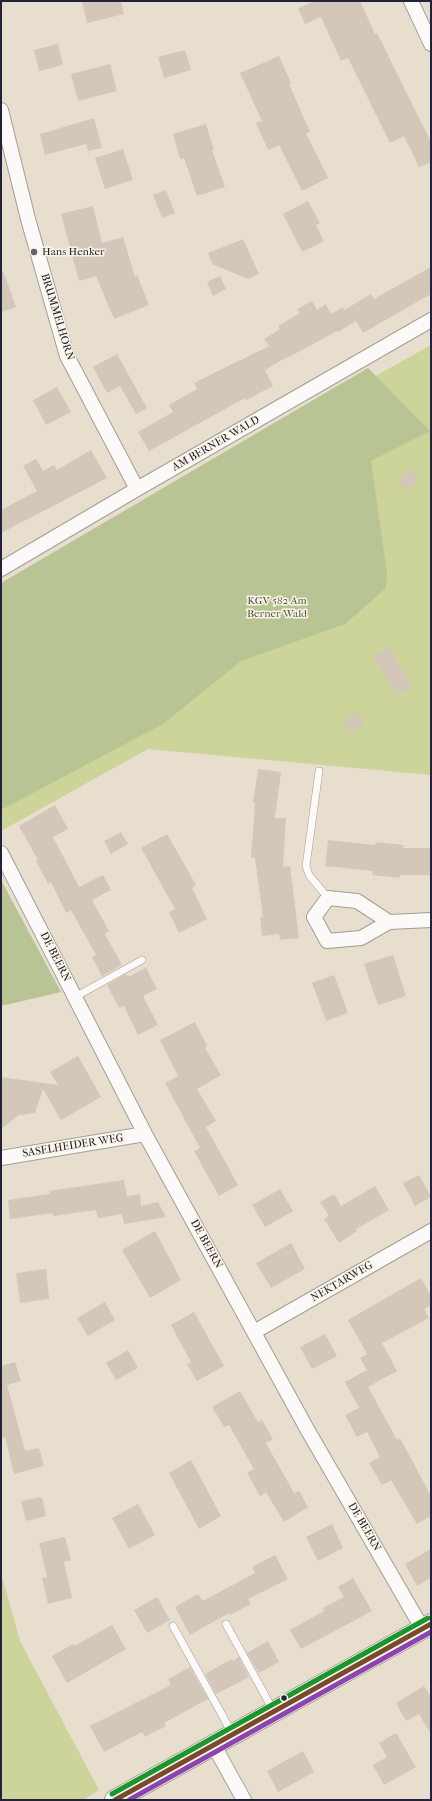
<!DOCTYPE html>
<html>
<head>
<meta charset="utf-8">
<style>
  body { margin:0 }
  #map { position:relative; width:432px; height:1801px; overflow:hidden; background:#e8dece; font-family:"IM FELL French Canon",serif }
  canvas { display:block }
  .frame { position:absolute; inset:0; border:2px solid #22223b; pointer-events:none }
</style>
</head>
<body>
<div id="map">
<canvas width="432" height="1801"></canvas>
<div class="frame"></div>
</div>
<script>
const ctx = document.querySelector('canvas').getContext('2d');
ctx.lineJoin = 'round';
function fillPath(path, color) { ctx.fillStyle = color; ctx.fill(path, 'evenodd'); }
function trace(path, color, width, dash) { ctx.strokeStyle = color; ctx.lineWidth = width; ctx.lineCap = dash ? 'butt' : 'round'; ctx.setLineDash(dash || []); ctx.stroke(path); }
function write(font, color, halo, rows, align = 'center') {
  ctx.font = font + ' "IM FELL French Canon",serif'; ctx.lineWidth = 3; ctx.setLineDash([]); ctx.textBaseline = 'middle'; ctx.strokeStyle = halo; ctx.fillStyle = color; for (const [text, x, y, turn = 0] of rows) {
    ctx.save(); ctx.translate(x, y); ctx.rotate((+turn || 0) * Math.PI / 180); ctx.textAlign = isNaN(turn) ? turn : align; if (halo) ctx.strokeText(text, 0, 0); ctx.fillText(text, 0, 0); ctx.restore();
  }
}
fillPath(new Path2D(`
  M 431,345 L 431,775 L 148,749 L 1,831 L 1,585 Z
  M 1,1573 L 20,1641 L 99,1790 L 83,1800 L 1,1800 Z`), '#ccd49a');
fillPath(new Path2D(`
  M 368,368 L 430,431 L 371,461 L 387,573 L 386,588 L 345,624 L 241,661 L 163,724 L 1,810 L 1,583 Z
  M 1,880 L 61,992 L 1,1006 Z`), '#b8c493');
fillPath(new Path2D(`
  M 82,1 L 121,1 L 124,14 L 87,23 Z
  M 315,1 L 360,1 L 375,34 L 377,33 L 431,142 L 431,162 L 419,167 L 404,136 L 390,143 L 348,58 L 341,61 L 321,17 L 305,24 L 298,8 Z
  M 58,44 L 63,65 L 39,71 L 34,50 Z
  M 185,50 L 191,70 L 164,78 L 158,57 Z
  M 279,56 L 291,83 L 289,84 L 310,132 L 306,133 L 328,178 L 302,191 L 279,145 L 268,150 L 256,123 L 262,121 L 240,73 Z
  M 110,64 L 117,91 L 78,101 L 71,74 Z
  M 94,118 L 102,148 L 88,151 L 86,144 L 45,155 L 40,134 Z
  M 206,124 L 214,150 L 212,150 L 225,187 L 197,196 L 184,158 L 180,159 L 173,134 Z
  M 123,149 L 133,180 L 105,189 L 95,158 Z
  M 166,190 L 175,213 L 162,218 L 153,195 Z
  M 308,201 L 320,223 L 316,225 L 324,241 L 302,252 L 283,214 Z
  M 93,206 L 102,243 L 123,237 L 135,277 L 137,275 L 149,305 L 114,319 L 96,276 L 79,281 L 61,214 Z
  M 243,239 L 259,274 L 248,279 L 212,264 L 208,253 Z
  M 431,267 L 431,294 L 363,333 L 356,321 L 338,332 L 337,331 L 287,358 L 287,357 L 265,370 L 273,386 L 246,400 L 245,398 L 149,451 L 138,432 L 173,412 L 169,405 L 197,389 L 194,383 L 269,346 L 264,339 L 280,329 L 278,326 L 300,313 L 297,309 L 312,301 L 317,310 L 326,304 L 331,314 L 343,307 L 344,310 L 371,294 L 374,299 Z
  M 1,271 L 3,271 L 16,307 L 1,312 Z
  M 220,276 L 226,289 L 213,296 L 207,282 Z
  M 117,354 L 147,408 L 136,414 L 120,386 L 107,393 L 93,367 Z
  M 57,387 L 71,412 L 46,425 L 33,400 Z
  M 91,450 L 107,478 L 1,533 L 1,510 L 37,491 L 23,466 L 36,459 L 43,471 L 54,465 L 57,470 Z
  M 409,469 L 419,478 L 408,490 L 398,481 Z
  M 389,647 L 412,687 L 397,696 L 373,656 Z
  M 358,712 L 364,725 L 349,733 L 343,721 Z
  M 258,769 L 281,772 L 275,818 L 286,818 L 283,867 L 290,866 L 299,938 L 280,940 L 279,934 L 262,936 L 260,917 L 263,917 L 255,858 L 251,858 L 255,803 L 253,802 Z
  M 55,805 L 68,829 L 53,837 L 79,887 L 103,875 L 111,890 L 92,900 L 109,931 L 105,934 L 122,965 L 102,976 L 92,957 L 96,955 L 71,910 L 66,913 L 51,882 L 48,884 L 36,861 L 38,860 L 19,826 Z
  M 121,832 L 128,844 L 111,854 L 104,841 Z
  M 167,834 L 196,885 L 192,888 L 207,919 L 179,933 L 169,912 L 175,909 L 141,848 Z
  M 328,840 L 375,845 L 376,842 L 404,845 L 403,848 L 431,848 L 431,875 L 400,875 L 400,878 L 372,875 L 373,871 L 325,866 Z
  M 393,955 L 406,996 L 378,1005 L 364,964 Z
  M 146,968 L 157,989 L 143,996 L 158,1025 L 138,1035 L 124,1006 L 119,1008 L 107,985 L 126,974 L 128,977 Z
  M 334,975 L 348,1013 L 326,1021 L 312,983 Z
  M 195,1022 L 207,1046 L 205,1048 L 221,1075 L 197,1089 L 216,1121 L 206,1127 L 238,1185 L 219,1196 L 194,1151 L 200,1148 L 165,1083 L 178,1076 L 160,1040 Z
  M 78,1056 L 101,1097 L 61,1120 L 43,1089 L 35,1113 L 19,1115 L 1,1129 L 1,1077 L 58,1085 L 50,1072 Z
  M 419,1175 L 431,1197 L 415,1206 L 403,1183 Z
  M 124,1180 L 127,1196 L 140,1194 L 141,1206 L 158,1202 L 166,1217 L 124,1224 L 122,1214 L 98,1218 L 96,1210 L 53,1216 L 53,1213 L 10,1219 L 8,1200 L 50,1194 L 49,1191 Z
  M 375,1186 L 389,1210 L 356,1229 L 357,1231 L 339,1243 L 324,1219 L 329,1216 L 320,1202 L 334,1194 L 341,1206 Z
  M 280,1189 L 293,1211 L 265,1227 L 252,1205 Z
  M 155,1231 L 181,1280 L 150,1298 L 122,1250 Z
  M 291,1243 L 305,1269 L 271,1288 L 256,1263 Z
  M 46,1269 L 49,1299 L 20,1303 L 16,1273 Z
  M 421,1278 L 431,1296 L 431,1305 L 424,1309 L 429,1318 L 382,1343 L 397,1371 L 368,1387 L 397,1440 L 400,1438 L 431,1496 L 431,1516 L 417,1524 L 391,1480 L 382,1485 L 369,1463 L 380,1457 L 367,1432 L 357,1437 L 345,1415 L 359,1408 L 345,1382 L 367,1370 L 360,1358 L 367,1354 L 348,1320 Z
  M 105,1302 L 115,1320 L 88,1336 L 77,1318 Z
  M 194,1312 L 224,1366 L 197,1381 L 187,1364 L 191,1362 L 171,1325 Z
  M 325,1334 L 337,1356 L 312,1369 L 300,1347 Z
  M 128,1350 L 138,1368 L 116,1380 L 106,1363 Z
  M 15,1362 L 21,1381 L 7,1385 L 25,1451 L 39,1448 L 44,1466 L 14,1474 L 5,1437 L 1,1439 L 1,1366 Z
  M 240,1391 L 258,1422 L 262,1420 L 273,1439 L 266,1443 L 294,1493 L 299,1491 L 308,1507 L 284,1522 L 266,1492 L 260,1496 L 247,1473 L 254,1469 L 229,1425 L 224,1427 L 212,1407 Z
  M 191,1460 L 221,1516 L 199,1529 L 169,1473 Z
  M 42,1497 L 46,1516 L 26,1521 L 21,1501 Z
  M 138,1504 L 155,1535 L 129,1549 L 112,1518 Z
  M 332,1524 L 343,1548 L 318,1561 L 306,1537 Z
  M 65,1537 L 71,1560 L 64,1562 L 72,1598 L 48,1604 L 42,1578 L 47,1577 L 39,1543 Z
  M 431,1549 L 431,1578 L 417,1586 L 405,1564 Z
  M 275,1555 L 288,1579 L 248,1599 L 251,1604 L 230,1615 L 229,1613 L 190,1635 L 175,1607 L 198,1594 L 203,1601 L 255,1573 L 252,1567 Z
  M 353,1578 L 372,1611 L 301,1649 L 290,1630 L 324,1611 L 323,1608 L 344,1597 L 338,1587 Z
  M 157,1597 L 170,1620 L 147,1633 L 134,1610 Z
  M 112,1625 L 126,1649 L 67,1683 L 52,1656 L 73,1644 L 74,1646 Z
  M 268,1641 L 279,1662 L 259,1673 L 247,1653 Z
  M 239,1657 L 249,1677 L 216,1694 L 205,1674 L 232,1659 L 233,1661 Z
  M 190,1667 L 208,1699 L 164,1723 L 166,1726 L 145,1737 L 142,1732 L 104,1752 L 90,1726 L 171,1685 L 168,1679 Z
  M 424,1686 L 431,1697 L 431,1734 L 419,1714 L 406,1721 L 396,1703 Z
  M 396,1733 L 416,1767 L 384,1785 L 373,1765 L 387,1757 L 379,1743 Z
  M 303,1751 L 314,1772 L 278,1792 L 267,1771 Z`), '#d2c7b9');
const lane = new Path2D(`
  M 319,771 L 306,866 L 309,875 L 328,898
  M 75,997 L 142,960
  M 226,1624 L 273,1710
  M 173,1626 L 232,1733`);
const street = new Path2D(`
  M 411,1 L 431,44
  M 1,110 L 28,219 L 67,356 L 137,489
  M 1,569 L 137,489 L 431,320
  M 1,853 L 145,1134 L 307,1429 L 422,1628
  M 389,922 L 357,901 L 328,898 L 314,917 L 327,941 L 361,938 L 389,922 L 431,920
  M 1,1158 L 145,1134
  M 254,1332 L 431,1231
  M 213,1744 L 244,1800`);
const secondary = new Path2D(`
  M 115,1800 L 431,1624`);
trace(lane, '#a29d96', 8);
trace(street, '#a29d96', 16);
trace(secondary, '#a29d96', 22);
trace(lane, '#fcfaf8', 7);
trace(street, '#fcfaf8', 14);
trace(secondary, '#fcfaf8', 20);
trace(new Path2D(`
  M 115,1800 L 431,1624`), '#7a4b2a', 5);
trace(new Path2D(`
  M 129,1800 L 431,1632`), '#8e44ad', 5);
trace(new Path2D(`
  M 112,1794 L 428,1618`), '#1a962b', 5);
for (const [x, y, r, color] of [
  [34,252,4,"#67646e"],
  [284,1698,3.5,"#22223b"]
]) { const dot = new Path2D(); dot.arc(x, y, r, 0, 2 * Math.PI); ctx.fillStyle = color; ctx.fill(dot); trace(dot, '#fcf5e5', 1.5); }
write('11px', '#22223b', '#fcf5e5', [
  ["Hans Henker",42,252]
], 'left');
write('11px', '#22223b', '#fcf5e5', [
  ["BRUMMELHORN",57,317,73],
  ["AM BERNER WALD",216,444,-30],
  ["DE BEERN",55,957,63],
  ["SASELHEIDER WEG",73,1146,-9],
  ["DE BEERN",206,1244,61],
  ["NEKTARWEG",342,1282,-30],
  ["DE BEERN",364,1527,60]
]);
write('11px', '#4e554b', '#fcf5e5', [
  ["KGV 582 Am",277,601],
  ["Berner Wald",277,614]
]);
</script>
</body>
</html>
